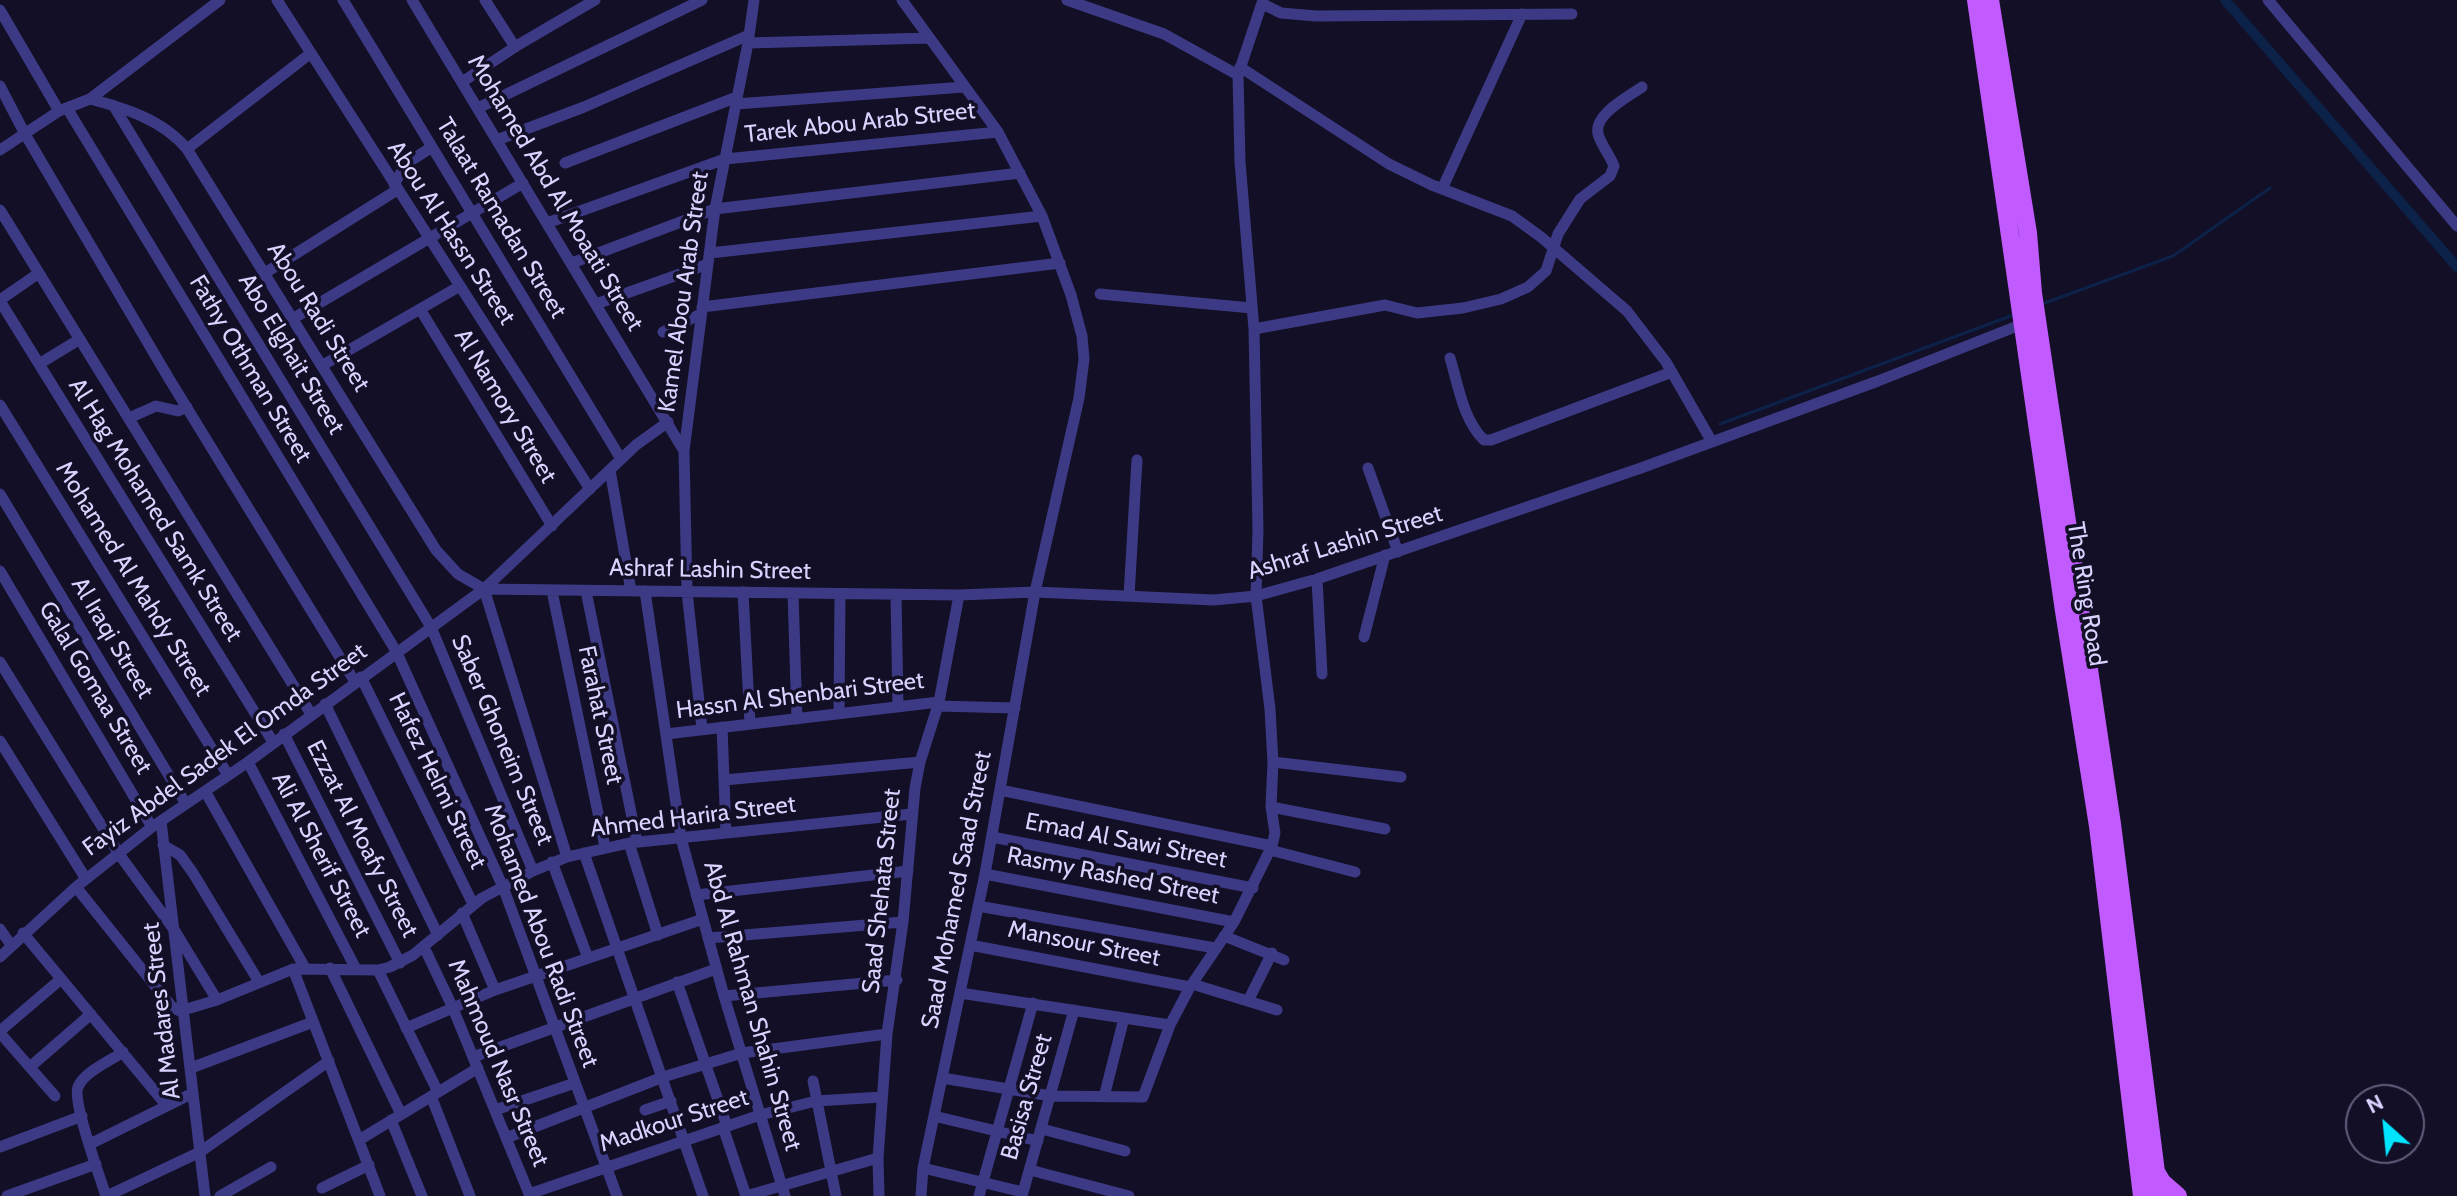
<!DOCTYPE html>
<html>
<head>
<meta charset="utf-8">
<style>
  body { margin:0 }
  #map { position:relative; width:2457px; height:1196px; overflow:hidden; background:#130f26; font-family:Cabin,sans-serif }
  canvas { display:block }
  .north { position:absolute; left:2345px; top:1084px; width:80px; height:80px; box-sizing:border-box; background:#130f26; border:2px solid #625e7d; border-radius:50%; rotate:333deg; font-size:22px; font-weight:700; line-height:32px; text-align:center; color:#d9d4ff }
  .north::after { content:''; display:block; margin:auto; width:28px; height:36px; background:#00e5ff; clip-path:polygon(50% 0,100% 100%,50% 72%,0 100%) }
</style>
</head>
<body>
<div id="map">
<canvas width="2457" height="1196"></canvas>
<div class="north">N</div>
</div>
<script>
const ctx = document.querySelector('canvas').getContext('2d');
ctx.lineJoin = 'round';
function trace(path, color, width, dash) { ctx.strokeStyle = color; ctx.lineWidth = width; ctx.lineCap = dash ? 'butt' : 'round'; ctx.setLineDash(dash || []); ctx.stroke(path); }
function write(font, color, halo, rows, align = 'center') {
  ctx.font = font + ' Cabin,sans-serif'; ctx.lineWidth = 7; ctx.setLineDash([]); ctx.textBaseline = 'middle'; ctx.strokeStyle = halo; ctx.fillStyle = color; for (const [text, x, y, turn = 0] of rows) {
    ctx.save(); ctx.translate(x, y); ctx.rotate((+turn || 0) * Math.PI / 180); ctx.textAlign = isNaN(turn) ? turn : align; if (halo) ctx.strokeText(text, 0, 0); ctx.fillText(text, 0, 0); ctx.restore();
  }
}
trace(new Path2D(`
  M 2042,304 L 2173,256 L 2270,188
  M 1720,424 L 2016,314`), '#0c2248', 3);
trace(new Path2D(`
  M 2225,0 L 2457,267`), '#0c2248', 10);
trace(new Path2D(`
  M 277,0 L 590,489
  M 343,0 L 621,459
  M 412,0 L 684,451
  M 485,0 L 515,47
  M 902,0 L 998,132 L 1042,216 L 1071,295 L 1082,336 L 1084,359 L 1079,398 L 1035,592 L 985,874 L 923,1168 L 921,1196
  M 1067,0 L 1164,34 L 1238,75
  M 2268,0 L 2457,226
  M 1263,4 L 1281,13 L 1316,16 L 1572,14
  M 0,10 L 59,111
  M 748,43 L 929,38
  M 1240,67 L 1389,164 L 1432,185 L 1512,216 L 1541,237 L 1627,311 L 1666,362 L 1712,442
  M 462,82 L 518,45 L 595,0
  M 0,86 L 25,134 L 168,377 L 355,682
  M 90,99 C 125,108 163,120 187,149 L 436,550 L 458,574 L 484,589 L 959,595 L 1035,592 L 1214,600 L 1256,596 L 1317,579 L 1641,468 L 1878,381 L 2025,323
  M 736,104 L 964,87
  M 113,105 L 431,627 L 533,871
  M 67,108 L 396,651 L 503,887 L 617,1196
  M 478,108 L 702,0
  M 497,140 L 584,107 L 749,35
  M 187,149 L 311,53
  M 0,150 L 59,111 L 90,99 L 220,0
  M 565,163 L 737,97
  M 394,184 L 407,163 L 432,147
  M 1442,189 L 1522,14
  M 0,210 L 311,714
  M 547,223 L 725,159 L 998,132
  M 710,253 L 1042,216
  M 572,263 L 715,209 L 1020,173
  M 265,273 L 397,190
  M 1100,294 L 1252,308
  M 0,300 L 39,273
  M 0,301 L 273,742
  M 596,304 L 708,264
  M 702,307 L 1060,263
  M 420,309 L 552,526
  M 294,318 L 523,183
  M 1254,329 L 1385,305 L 1417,313 L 1463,308 L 1501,299 L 1528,287 L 1546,271 L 1558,234 L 1580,199 L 1610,176 L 1614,166 C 1610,156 1603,147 1599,137 C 1590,116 1628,97 1642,87
  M 663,332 L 701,314
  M 1450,358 C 1458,384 1463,420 1484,440 L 1491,440 L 1672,372
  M 39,364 L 80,339
  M 323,365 L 460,286
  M 0,405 L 228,775
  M 129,418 L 156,406 L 178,411 L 187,407
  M 1368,468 L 1398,552
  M 610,470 L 631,591
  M 0,494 L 186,804
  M 0,571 L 152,827
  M 1317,579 L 1322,674
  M 484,589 L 567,857
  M 552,591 L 605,847
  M 586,591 L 637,842
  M 645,591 L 681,838 L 724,996 L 785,1196
  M 743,592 L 750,724
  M 793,593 L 797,719
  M 896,594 L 898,707
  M 1129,596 L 1137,460
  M 1364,637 L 1385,555
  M 0,662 L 119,854 L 175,931 L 217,1000
  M 361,677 L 473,904
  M 325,704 L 438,935
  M 938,706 L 1015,708
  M 839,713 L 840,594
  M 722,727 L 726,833
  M 702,729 L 687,592 L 684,451 L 715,209 L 748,43 L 754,0
  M 284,734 L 400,963
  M 666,734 L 939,702
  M 0,741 L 86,879
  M 248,762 L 356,969
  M 1273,762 L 1401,777
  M 724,780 L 920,762
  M 1000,790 L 1272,846
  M 205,791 L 305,968
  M 1271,807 L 1385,829
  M 161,821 L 205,1196
  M 992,837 L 1253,888
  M 629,843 L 658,935
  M 163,845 L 180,855 L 193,873 L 259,982
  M 1270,850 L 1355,872
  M 584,853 L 703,1196
  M 552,862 L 588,958
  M 985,874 L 1234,922
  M 76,887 L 172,1007 L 180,1011 L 217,1000 L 293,969 L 378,970 L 390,967 L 413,955 L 482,898 L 533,871 L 567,857 L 629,843 L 912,814
  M 696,895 L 908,871
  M 978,906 L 1215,948
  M 462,913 L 495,990
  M 0,929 L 11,945
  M 23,933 L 167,1106
  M 1224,936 L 1284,960
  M 708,938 L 903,922
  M 970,945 L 1190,987
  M 424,947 L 452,1006 L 530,1196
  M 0,957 L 76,887 L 152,827 L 248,762 L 484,589 L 636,445 L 668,422
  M 330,968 L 401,1114
  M 293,969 L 380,1196
  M 378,970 L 438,1092
  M 677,982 L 727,1126
  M 1192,984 L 1277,1010
  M 960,993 L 1170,1025
  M 724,996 L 897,980
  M 1248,1001 L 1272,953
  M 406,1028 L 495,990 L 703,919
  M 0,1031 L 61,979
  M 0,1033 L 55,1096
  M 473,1057 L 716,969
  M 30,1067 L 91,1014
  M 191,1068 L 313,1022
  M 942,1078 L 1051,1096 L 1143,1097 L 1170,1025 L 1190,987 L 1234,922 L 1272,846 L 1275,833 L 1271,807 L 1273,762 L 1270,709 L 1256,596 L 1258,530 L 1254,329 L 1240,162 L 1238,75 L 1263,0
  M 813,1081 L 836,1196
  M 431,1096 L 470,1196
  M 1104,1097 L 1124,1018
  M 495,1110 L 575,1083
  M 645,1110 L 671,1101
  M 934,1116 L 1038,1141
  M 391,1120 L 422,1196
  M 723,1127 L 746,1196
  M 1042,1129 L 1125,1151
  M 506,1138 L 663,1077 L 742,1053 L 887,1034
  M 359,1140 L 478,1068
  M 90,1144 L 193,1093
  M 0,1147 L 82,1116
  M 923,1168 L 1023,1192
  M 1030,1170 L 1129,1196
  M 322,1188 L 369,1165
  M 529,1194 L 760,1115 L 816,1101 L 882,1097
  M 7,1196 L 96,1164
  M 106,1196 C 100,1177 72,1101 78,1087 C 84,1072 110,1061 123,1052
  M 107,1196 L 200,1152 L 329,1061
  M 220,1196 L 271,1167
  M 746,1196 L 878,1158
  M 879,1196 L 878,1158 L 887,1034 L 903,922 L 915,788 L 920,762 L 939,702 L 959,595
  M 979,1196 L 1033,1003
  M 1022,1196 L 1074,1010`), '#3d3a85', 11);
trace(new Path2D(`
  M 1976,0 L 2064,611 L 2098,826 L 2142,1196
  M 1990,0 L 2028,233 L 2033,293 L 2112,824 L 2159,1196
  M 2156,1172 L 2162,1182 L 2178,1196`), '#c25bff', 18);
write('24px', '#d9d4ff', '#130f26', [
  ["Tarek Abou Arab Street",860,123,-6],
  ["Mohamed Abd Al Moaati Street",555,193,59],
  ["Talaat Ramadan Street",501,218,59],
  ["Abou Al Hassn Street",451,233,57],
  ["Kamel Abou Arab Street",684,292,-82],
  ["Abou Radi Street",318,317,58],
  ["Abo Elghait Street",291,354,59],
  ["Fathy Othman Street",250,369,59],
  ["Al Namory Street",505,406,59],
  ["Al Hag Mohamed Samk Street",155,510,58],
  ["Ashraf Lashin Street",1345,543,-17],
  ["Ashraf Lashin Street",710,570,1],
  ["Mohamed Al Mahdy Street",133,579,58],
  ["The Ring Road",2086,594,81],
  ["Al Iraqi Street",112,638,59],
  ["Galal Gomaa Street",95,688,59],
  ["Hassn Al Shenbari Street",800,696,-7],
  ["Farahat Street",600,715,78],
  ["Saber Ghoneim Street",502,740,67],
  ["Fayiz Abdel Sadek El Omda Street",225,750,-36],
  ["Hafez Helmi Street",437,781,64],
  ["Ahmed Harira Street",693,817,-7],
  ["Ezzat Al Moafy Street",362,839,63],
  ["Emad Al Sawi Street",1126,841,11],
  ["Ali Al Sherif Street",321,855,62],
  ["Rasmy Rashed Street",1113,876,11],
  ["Saad Mohamed Saad Street",957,890,-79],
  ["Saad Shehata Street",882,891,-84],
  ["Mohamed Abou Radi Street",541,936,69],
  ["Mansour Street",1084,944,11],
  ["Abd Al Rahman Shahin Street",752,1006,74],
  ["Al Madares Street",162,1011,-97],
  ["Mahmoud Nasr Street",498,1063,67],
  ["Basisa Street",1027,1097,-74],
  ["Madkour Street",674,1121,-18]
]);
</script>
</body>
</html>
